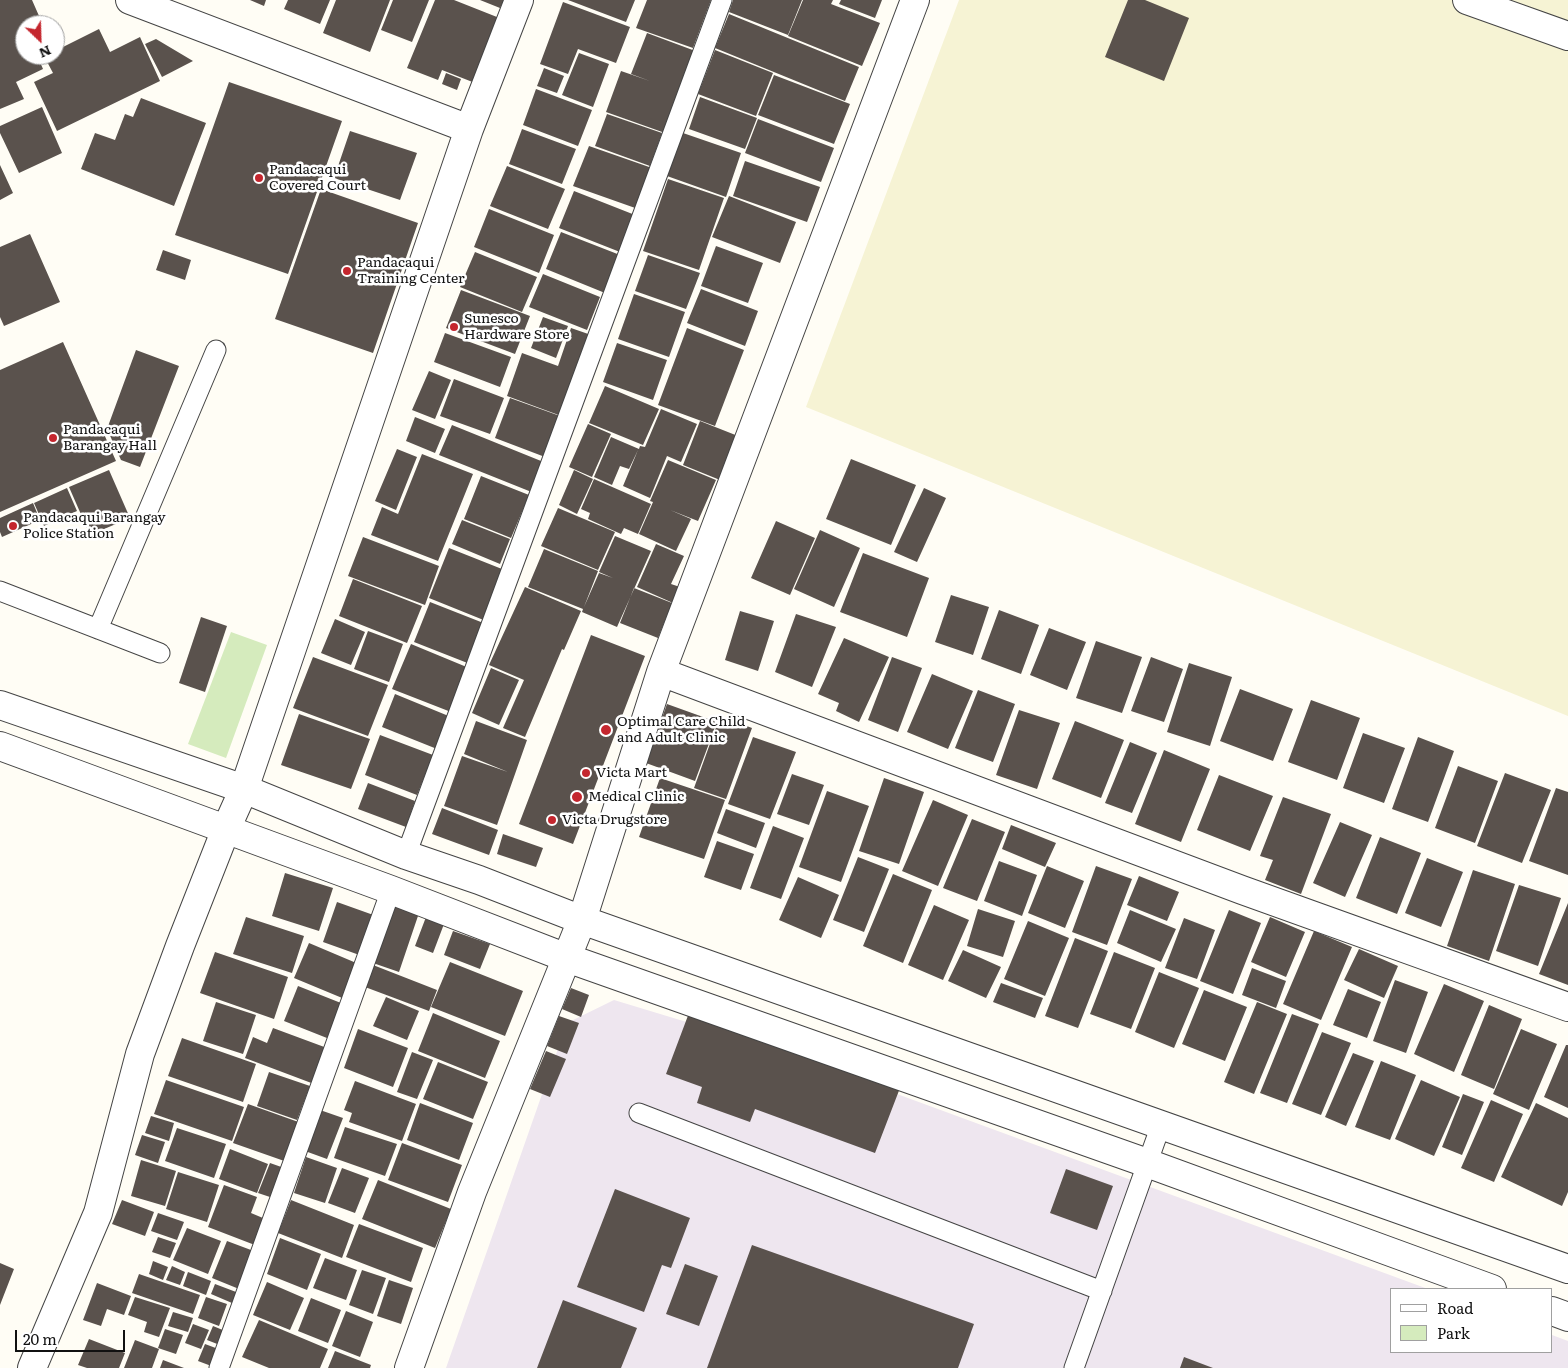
<!DOCTYPE html>
<html>
<head>
<meta charset="utf-8">
<style>
  body { margin:0 }
  #map { position:relative; width:1568px; height:1368px; overflow:hidden; background:#fffdf5; font-family:Literata,serif }
  canvas { display:block }
  .legend { position:absolute; left:1390px; top:1288px; width:162px; height:65px; box-sizing:border-box; background:#fff; border:1px solid #a0a0a0; margin:0; padding:6px 9px; list-style:none; font-size:15px; color:#111 }
  .legend li { display:flex; align-items:center; gap:10px; height:25px }
  .legend b { width:25px; border:1px solid #a0a0a0 }
  .north { position:absolute; left:15px; top:15px; width:50px; height:50px; box-sizing:border-box; background:#fff; border:1px solid #a0a0a0; border-radius:50%; rotate:156deg; font-size:14px; font-weight:700; line-height:20px; text-align:center; color:#111 }
  .north::after { content:''; display:block; margin:auto; width:18px; height:22px; background:#c4262e; clip-path:polygon(50% 0,100% 100%,50% 72%,0 100%) }
  .scale { position:absolute; left:15px; top:1330px; width:110px; height:22px; box-sizing:border-box; border:2px solid #111; border-top:0; padding-left:6px; font-size:15px; line-height:18px; white-space:nowrap; color:#111; -webkit-text-stroke:4px #fff; paint-order:stroke }
</style>
</head>
<body>
<div id="map">
<canvas width="1568" height="1368"></canvas>
<ul class="legend">
<li><b style="height:6px;background:#fff"></b>Road</li>
<li><b style="height:14px;background:#d5ebbd"></b>Park</li>
</ul>
<div class="north">N</div>
<div class="scale">20 m</div>
</div>
<script>
const ctx = document.querySelector('canvas').getContext('2d');
ctx.lineJoin = 'round';
function fillPath(path, color) { ctx.fillStyle = color; ctx.fill(path, 'evenodd'); }
function trace(path, color, width, dash) { ctx.strokeStyle = color; ctx.lineWidth = width; ctx.lineCap = dash ? 'butt' : 'round'; ctx.setLineDash(dash || []); ctx.stroke(path); }
function write(font, color, halo, rows, align = 'center') {
  ctx.font = font + ' Literata,serif'; ctx.lineWidth = 5; ctx.setLineDash([]); ctx.textBaseline = 'middle'; ctx.strokeStyle = halo; ctx.fillStyle = color; for (const [text, x, y, turn = 0] of rows) {
    ctx.save(); ctx.translate(x, y); ctx.rotate((+turn || 0) * Math.PI / 180); ctx.textAlign = isNaN(turn) ? turn : align; if (halo) ctx.strokeText(text, 0, 0); ctx.fillText(text, 0, 0); ctx.restore();
  }
}
fillPath(new Path2D(`
  M 614,1000 L 769,1047 L 1428,1289 L 1392,1289 L 1392,1352 L 1552,1352 L 1552,1335 L 1568,1341 L 1568,1368 L 446,1368 L 567,1023 Z`), '#eee6ef');
fillPath(new Path2D(`
  M 959,0 L 1568,0 L 1568,716 L 806,407 Z`), '#f6f3d4');
fillPath(new Path2D(`
  M 231,632 L 267,645 L 226,758 L 188,744 Z`), '#d5ebbd');
fillPath(new Path2D(`
  M 0,0 L 32,0 L 43,25 L 25,25 L 25,55 L 37,55 L 43,69 L 16,82 L 24,99 L 0,109 Z
  M 250,0 L 266,0 L 264,6 Z
  M 288,0 L 330,0 L 320,24 L 284,9 Z
  M 336,0 L 390,0 L 370,52 L 323,33 Z
  M 393,0 L 429,0 L 412,42 L 381,30 Z
  M 435,0 L 454,0 L 502,19 L 475,83 L 442,70 L 438,80 L 407,68 Z
  M 480,0 L 504,0 L 500,8 Z
  M 568,0 L 635,0 L 626,22 Z
  M 647,0 L 711,0 L 693,48 L 636,28 Z
  M 733,0 L 802,0 L 788,35 L 729,12 Z
  M 803,0 L 833,0 L 831,4 L 880,23 L 862,66 L 788,36 Z
  M 841,0 L 882,0 L 875,18 L 839,4 Z
  M 1128,0 L 1145,0 L 1189,18 L 1164,81 L 1105,57 Z
  M 563,2 L 630,27 L 616,63 L 578,49 L 568,74 L 540,64 Z
  M 729,14 L 859,67 L 845,101 L 715,48 Z
  M 99,29 L 110,52 L 140,37 L 160,81 L 57,131 L 34,82 L 53,73 L 44,56 L 55,55 L 55,51 Z
  M 647,33 L 698,52 L 665,133 L 606,112 L 621,71 L 650,81 L 631,74 Z
  M 156,39 L 193,61 L 162,77 L 145,44 Z
  M 715,50 L 773,73 L 756,116 L 698,94 Z
  M 579,53 L 609,64 L 593,107 L 562,95 Z
  M 544,68 L 564,76 L 557,93 L 537,86 Z
  M 446,73 L 461,79 L 457,90 L 442,84 Z
  M 774,75 L 850,104 L 834,144 L 758,115 Z
  M 229,82 L 342,121 L 288,274 L 175,235 Z
  M 536,89 L 592,110 L 578,146 L 523,125 Z
  M 700,97 L 757,118 L 745,149 L 689,129 Z
  M 141,98 L 206,123 L 174,206 L 81,169 L 95,133 L 115,140 L 125,114 L 133,117 Z
  M 42,107 L 62,153 L 19,173 L 0,133 L 0,126 Z
  M 607,114 L 662,133 L 650,166 L 595,146 Z
  M 758,119 L 834,148 L 821,182 L 745,153 Z
  M 522,129 L 576,149 L 562,184 L 509,164 Z
  M 350,131 L 417,153 L 400,200 L 334,178 Z
  M 683,133 L 741,153 L 726,197 L 667,176 Z
  M 589,146 L 652,168 L 638,209 L 573,186 Z
  M 745,161 L 820,187 L 807,222 L 733,196 Z
  M 0,165 L 13,193 L 0,200 Z
  M 507,166 L 565,189 L 548,229 L 490,206 Z
  M 668,179 L 724,198 L 699,270 L 643,251 Z
  M 321,189 L 418,223 L 373,353 L 275,319 Z
  M 574,191 L 635,215 L 620,252 L 559,228 Z
  M 729,196 L 796,222 L 780,263 L 712,237 Z
  M 489,209 L 554,235 L 539,273 L 474,247 Z
  M 561,232 L 620,255 L 605,293 L 546,269 Z
  M 30,234 L 60,302 L 4,326 L 0,317 L 0,247 Z
  M 716,246 L 763,263 L 748,303 L 701,286 Z
  M 163,250 L 191,260 L 185,280 L 156,270 Z
  M 475,252 L 537,277 L 522,312 L 460,287 Z
  M 648,255 L 700,273 L 686,309 L 635,291 Z
  M 543,274 L 600,297 L 587,330 L 529,307 Z
  M 701,289 L 758,311 L 745,346 L 687,323 Z
  M 461,290 L 530,316 L 515,354 L 446,328 Z
  M 634,294 L 685,312 L 669,357 L 618,339 Z
  M 543,317 L 568,326 L 556,358 L 531,348 Z
  M 571,328 L 594,336 L 564,417 L 507,396 L 522,353 L 558,366 Z
  M 687,328 L 744,350 L 715,426 L 658,405 Z
  M 445,333 L 511,357 L 500,387 L 434,362 Z
  M 63,342 L 116,461 L 0,512 L 0,370 Z
  M 617,343 L 667,360 L 653,400 L 603,382 Z
  M 136,350 L 179,366 L 140,467 L 121,460 L 107,429 Z
  M 429,371 L 451,380 L 435,419 L 412,410 Z
  M 454,379 L 504,398 L 490,434 L 440,416 Z
  M 605,386 L 659,409 L 643,445 L 589,423 Z
  M 510,398 L 560,416 L 545,457 L 495,438 Z
  M 661,409 L 697,424 L 681,462 L 667,456 L 650,498 L 623,486 L 638,450 L 629,469 L 620,466 L 612,485 L 594,477 L 611,437 L 639,449 L 640,446 L 645,447 Z
  M 415,417 L 445,429 L 435,453 L 406,441 Z
  M 700,421 L 738,436 L 720,480 L 683,465 Z
  M 588,424 L 611,434 L 592,477 L 569,467 Z
  M 452,425 L 546,463 L 534,493 L 439,455 Z
  M 397,449 L 417,457 L 396,510 L 375,501 Z
  M 422,454 L 473,474 L 438,561 L 371,535 L 382,507 L 398,514 Z
  M 851,459 L 916,485 L 891,545 L 826,519 Z
  M 668,460 L 716,480 L 698,521 L 670,510 L 691,519 L 676,551 L 639,534 L 653,502 L 650,501 Z
  M 109,470 L 130,518 L 90,535 L 69,487 Z
  M 574,470 L 593,479 L 577,514 L 559,505 Z
  M 481,476 L 529,495 L 511,538 L 464,519 Z
  M 594,479 L 651,504 L 638,534 L 624,528 L 621,534 L 588,519 L 590,513 L 581,509 Z
  M 67,488 L 77,511 L 44,526 L 34,503 Z
  M 924,488 L 946,498 L 917,562 L 894,552 Z
  M 33,503 L 40,520 L 2,537 L 0,532 L 0,518 Z
  M 558,508 L 615,532 L 598,570 L 541,546 Z
  M 462,520 L 510,539 L 500,564 L 452,544 Z
  M 776,521 L 815,538 L 790,595 L 751,578 Z
  M 820,530 L 860,548 L 834,607 L 794,589 Z
  M 615,536 L 651,551 L 617,627 L 582,612 L 583,609 L 528,587 L 544,549 L 598,571 L 584,607 L 599,573 L 613,578 L 599,572 Z
  M 363,537 L 439,566 L 425,605 L 348,576 Z
  M 656,544 L 684,556 L 671,584 L 680,587 L 673,603 L 637,587 Z
  M 449,548 L 507,571 L 486,621 L 429,598 Z
  M 863,553 L 929,578 L 907,637 L 840,612 Z
  M 353,579 L 422,606 L 407,643 L 339,616 Z
  M 525,587 L 581,611 L 564,650 L 562,649 L 525,737 L 503,728 L 524,680 L 489,665 Z
  M 634,588 L 672,603 L 658,638 L 620,623 Z
  M 951,595 L 989,607 L 973,655 L 935,642 Z
  M 430,602 L 486,624 L 470,664 L 414,642 Z
  M 999,610 L 1039,625 L 1021,674 L 981,659 Z
  M 740,611 L 774,621 L 758,671 L 725,660 Z
  M 796,614 L 836,627 L 812,687 L 775,672 Z
  M 201,617 L 227,626 L 205,692 L 179,683 Z
  M 335,619 L 365,632 L 351,665 L 321,653 Z
  M 1049,628 L 1086,642 L 1067,690 L 1030,675 Z
  M 368,631 L 403,644 L 389,682 L 354,669 Z
  M 591,635 L 645,656 L 573,844 L 519,824 Z
  M 844,638 L 889,657 L 859,722 L 836,711 L 839,703 L 818,694 Z
  M 1096,641 L 1142,657 L 1122,713 L 1076,698 Z
  M 411,644 L 469,668 L 451,712 L 392,689 Z
  M 313,657 L 388,685 L 368,736 L 293,708 Z
  M 892,657 L 922,668 L 898,732 L 868,720 Z
  M 1151,657 L 1183,669 L 1164,722 L 1131,711 Z
  M 1189,663 L 1232,677 L 1210,746 L 1167,732 Z
  M 491,668 L 519,680 L 499,725 L 472,713 Z
  M 932,674 L 973,691 L 948,749 L 907,732 Z
  M 1240,689 L 1293,709 L 1273,761 L 1220,741 Z
  M 978,690 L 1015,704 L 993,762 L 955,748 Z
  M 395,694 L 451,717 L 437,749 L 382,727 Z
  M 1311,700 L 1360,718 L 1337,780 L 1288,762 Z
  M 667,704 L 717,722 L 695,781 L 646,763 Z
  M 1019,710 L 1060,723 L 1037,789 L 996,775 Z
  M 299,714 L 370,739 L 351,789 L 281,765 Z
  M 720,716 L 752,728 L 726,799 L 694,788 Z
  M 476,721 L 527,740 L 497,825 L 444,806 L 462,756 L 508,772 L 464,754 Z
  M 1075,721 L 1124,740 L 1101,798 L 1052,779 Z
  M 1363,733 L 1405,748 L 1384,803 L 1343,788 Z
  M 380,735 L 433,755 L 417,795 L 365,775 Z
  M 753,737 L 796,752 L 770,819 L 728,804 Z
  M 1418,737 L 1454,751 L 1428,822 L 1392,809 Z
  M 1130,742 L 1157,753 L 1132,813 L 1105,803 Z
  M 1164,750 L 1210,769 L 1181,842 L 1135,824 Z
  M 1458,766 L 1498,781 L 1475,843 L 1435,828 Z
  M 1505,773 L 1551,790 L 1522,863 L 1477,846 Z
  M 792,774 L 824,785 L 809,825 L 777,814 Z
  M 1219,775 L 1273,796 L 1250,851 L 1197,830 Z
  M 660,778 L 725,800 L 704,859 L 639,837 Z
  M 884,778 L 924,792 L 899,864 L 859,851 Z
  M 368,783 L 415,801 L 406,827 L 358,809 Z
  M 1556,788 L 1568,792 L 1568,875 L 1529,861 Z
  M 827,791 L 869,806 L 841,882 L 799,867 Z
  M 1283,797 L 1331,814 L 1301,894 L 1265,880 L 1273,860 L 1260,856 Z
  M 933,800 L 968,815 L 938,886 L 902,871 Z
  M 442,808 L 498,830 L 489,855 L 432,834 Z
  M 726,809 L 765,823 L 756,848 L 717,833 Z
  M 972,819 L 1005,832 L 977,901 L 943,888 Z
  M 1340,822 L 1372,835 L 1345,897 L 1313,883 Z
  M 1011,825 L 1056,843 L 1045,867 L 1002,849 Z
  M 773,826 L 804,838 L 781,899 L 750,888 Z
  M 503,834 L 543,848 L 536,867 L 497,854 Z
  M 1380,837 L 1421,853 L 1397,914 L 1356,898 Z
  M 717,841 L 754,854 L 741,890 L 704,877 Z
  M 858,857 L 889,869 L 864,932 L 833,920 Z
  M 1427,858 L 1463,872 L 1441,927 L 1405,913 Z
  M 999,861 L 1037,875 L 1022,916 L 984,901 Z
  M 1047,866 L 1084,881 L 1065,928 L 1028,913 Z
  M 1096,866 L 1132,879 L 1107,945 L 1072,932 Z
  M 1473,870 L 1515,884 L 1489,961 L 1447,946 Z
  M 285,873 L 333,888 L 319,931 L 272,916 Z
  M 893,874 L 932,890 L 903,963 L 863,946 Z
  M 1139,876 L 1179,892 L 1167,921 L 1127,905 Z
  M 798,877 L 839,895 L 821,938 L 779,920 Z
  M 1519,885 L 1561,898 L 1538,966 L 1496,951 Z
  M 337,902 L 379,917 L 365,957 L 323,942 Z
  M 1568,903 L 1568,985 L 1539,974 Z
  M 393,905 L 419,913 L 399,972 L 373,963 Z
  M 934,905 L 969,920 L 943,980 L 908,965 Z
  M 978,909 L 1015,921 L 1003,957 L 967,946 Z
  M 1130,910 L 1176,929 L 1161,962 L 1117,943 Z
  M 1229,910 L 1261,923 L 1233,994 L 1200,981 Z
  M 246,917 L 304,936 L 292,973 L 233,954 Z
  M 426,917 L 444,924 L 433,953 L 415,946 Z
  M 1270,917 L 1305,932 L 1286,977 L 1251,962 Z
  M 1184,918 L 1215,930 L 1197,979 L 1165,968 Z
  M 1028,921 L 1069,938 L 1045,996 L 1004,979 Z
  M 453,931 L 490,944 L 480,969 L 444,955 Z
  M 1314,931 L 1352,947 L 1321,1020 L 1283,1004 Z
  M 1075,938 L 1108,951 L 1078,1028 L 1045,1016 Z
  M 309,943 L 361,965 L 347,1000 L 294,978 Z
  M 1359,949 L 1398,966 L 1384,998 L 1344,980 Z
  M 963,950 L 1001,967 L 986,998 L 948,981 Z
  M 215,952 L 288,977 L 274,1019 L 200,993 Z
  M 1114,952 L 1155,968 L 1131,1029 L 1090,1014 Z
  M 450,962 L 523,991 L 505,1036 L 431,1007 Z
  M 373,965 L 437,990 L 429,1011 L 365,987 Z
  M 1252,968 L 1286,981 L 1276,1008 L 1242,995 Z
  M 1159,972 L 1199,988 L 1174,1048 L 1135,1032 Z
  M 1395,980 L 1428,992 L 1406,1053 L 1373,1041 Z
  M 1001,983 L 1043,998 L 1035,1018 L 993,1002 Z
  M 1444,984 L 1484,1001 L 1454,1072 L 1414,1054 Z
  M 298,986 L 346,1005 L 332,1040 L 284,1021 Z
  M 571,988 L 589,995 L 581,1017 L 562,1009 Z
  M 1348,989 L 1381,1002 L 1367,1038 L 1333,1025 Z
  M 1204,990 L 1247,1007 L 1225,1061 L 1182,1044 Z
  M 386,997 L 419,1011 L 407,1040 L 373,1026 Z
  M 695,997 L 905,1075 L 875,1153 L 755,1109 L 750,1122 L 697,1103 L 702,1087 L 666,1074 Z
  M 216,1002 L 256,1015 L 243,1054 L 203,1041 Z
  M 1257,1002 L 1287,1014 L 1254,1094 L 1224,1082 Z
  M 1489,1005 L 1522,1019 L 1494,1089 L 1461,1075 Z
  M 433,1013 L 500,1041 L 485,1078 L 418,1051 Z
  M 1292,1014 L 1319,1024 L 1287,1103 L 1260,1093 Z
  M 559,1016 L 579,1023 L 567,1054 L 547,1046 Z
  M 273,1028 L 327,1048 L 314,1084 L 245,1058 L 253,1037 L 267,1043 Z
  M 358,1029 L 408,1048 L 393,1087 L 344,1068 Z
  M 1521,1029 L 1557,1044 L 1529,1110 L 1493,1094 Z
  M 1322,1032 L 1351,1043 L 1321,1115 L 1292,1104 Z
  M 182,1038 L 256,1064 L 243,1102 L 168,1076 Z
  M 1566,1045 L 1568,1045 L 1568,1108 L 1544,1097 Z
  M 546,1051 L 566,1059 L 550,1097 L 530,1089 Z
  M 412,1052 L 433,1060 L 417,1099 L 397,1092 Z
  M 1353,1053 L 1374,1061 L 1346,1126 L 1325,1117 Z
  M 1381,1061 L 1416,1075 L 1390,1140 L 1355,1127 Z
  M 438,1062 L 488,1082 L 473,1119 L 423,1099 Z
  M 269,1072 L 310,1086 L 297,1120 L 257,1106 Z
  M 166,1080 L 244,1107 L 232,1141 L 154,1114 Z
  M 1421,1080 L 1460,1097 L 1434,1156 L 1395,1139 Z
  M 355,1081 L 416,1104 L 402,1141 L 349,1122 L 352,1113 L 344,1110 Z
  M 1463,1094 L 1484,1102 L 1462,1155 L 1442,1147 Z
  M 1491,1100 L 1523,1114 L 1494,1182 L 1461,1168 Z
  M 420,1103 L 473,1123 L 459,1160 L 407,1140 Z
  M 1536,1103 L 1568,1118 L 1568,1192 L 1562,1206 L 1501,1177 Z
  M 248,1104 L 304,1124 L 290,1163 L 233,1143 Z
  M 320,1110 L 343,1118 L 327,1159 L 305,1151 Z
  M 151,1116 L 174,1123 L 169,1141 L 145,1133 Z
  M 345,1127 L 397,1144 L 385,1176 L 334,1158 Z
  M 177,1128 L 226,1144 L 214,1178 L 165,1161 Z
  M 142,1135 L 165,1142 L 158,1163 L 135,1155 Z
  M 402,1143 L 462,1165 L 448,1202 L 388,1180 Z
  M 230,1149 L 268,1164 L 257,1193 L 219,1179 Z
  M 306,1157 L 337,1168 L 325,1203 L 294,1193 Z
  M 141,1160 L 176,1171 L 165,1206 L 131,1196 Z
  M 270,1163 L 287,1169 L 276,1199 L 258,1193 Z
  M 342,1168 L 369,1178 L 355,1213 L 328,1203 Z
  M 1066,1169 L 1113,1186 L 1097,1230 L 1050,1213 Z
  M 178,1172 L 219,1185 L 207,1222 L 166,1209 Z
  M 378,1180 L 451,1209 L 435,1248 L 362,1219 Z
  M 224,1185 L 257,1197 L 251,1213 L 270,1221 L 260,1247 L 208,1227 Z
  M 615,1189 L 690,1218 L 671,1268 L 662,1265 L 644,1312 L 577,1287 Z
  M 122,1200 L 154,1212 L 145,1236 L 112,1224 Z
  M 291,1200 L 354,1225 L 342,1258 L 278,1233 Z
  M 158,1213 L 184,1222 L 177,1240 L 151,1231 Z
  M 359,1224 L 423,1248 L 411,1282 L 346,1257 Z
  M 187,1228 L 221,1241 L 208,1274 L 173,1260 Z
  M 158,1237 L 176,1243 L 170,1258 L 152,1252 Z
  M 280,1238 L 321,1254 L 307,1290 L 267,1274 Z
  M 227,1241 L 259,1253 L 244,1291 L 212,1278 Z
  M 752,1245 L 974,1324 L 958,1368 L 707,1368 Z
  M 325,1258 L 357,1270 L 346,1300 L 313,1288 Z
  M 153,1261 L 168,1267 L 163,1280 L 149,1274 Z
  M 0,1263 L 14,1269 L 0,1305 Z
  M 685,1264 L 718,1276 L 699,1326 L 666,1314 Z
  M 172,1266 L 185,1272 L 180,1285 L 166,1280 Z
  M 362,1270 L 386,1278 L 373,1314 L 349,1305 Z
  M 188,1272 L 211,1281 L 206,1295 L 183,1286 Z
  M 139,1274 L 200,1295 L 193,1314 L 132,1293 Z
  M 389,1280 L 413,1288 L 401,1324 L 377,1316 Z
  M 267,1282 L 304,1298 L 290,1330 L 253,1315 Z
  M 97,1283 L 131,1296 L 124,1315 L 107,1309 L 101,1326 L 83,1320 Z
  M 215,1284 L 244,1295 L 239,1306 L 211,1294 Z
  M 135,1297 L 170,1308 L 159,1337 L 144,1332 L 147,1322 L 128,1315 Z
  M 206,1297 L 227,1304 L 219,1326 L 198,1318 Z
  M 311,1298 L 341,1310 L 328,1343 L 298,1331 Z
  M 563,1300 L 637,1328 L 621,1368 L 537,1368 Z
  M 346,1311 L 373,1322 L 360,1357 L 332,1346 Z
  M 173,1312 L 193,1318 L 188,1332 L 168,1326 Z
  M 259,1320 L 328,1349 L 320,1368 L 269,1368 L 242,1357 Z
  M 193,1324 L 209,1330 L 201,1349 L 185,1343 Z
  M 213,1326 L 230,1333 L 225,1347 L 207,1340 Z
  M 165,1329 L 183,1335 L 176,1354 L 158,1348 Z
  M 89,1339 L 125,1353 L 119,1368 L 87,1368 L 78,1365 Z
  M 135,1340 L 159,1349 L 152,1368 L 124,1368 Z
  M 205,1344 L 221,1350 L 214,1367 L 198,1361 Z
  M 335,1351 L 371,1365 L 370,1368 L 328,1368 Z
  M 1184,1357 L 1213,1368 L 1180,1368 Z
  M 163,1360 L 184,1368 L 160,1368 Z`), '#5a524d');
const service = new Path2D(`
  M 0,591 L 160,653
  M 98,629 L 216,350
  M 406,855 L 722,0
  M 639,1113 L 1102,1291
  M 219,1368 L 391,890
  M 1074,1368 L 1161,1125`);
const minor = new Path2D(`
  M 130,0 L 469,129
  M 1467,0 L 1568,36
  M 661,672 L 1242,890 L 1568,1007
  M 32,1368 L 98,1213 L 140,1054 L 180,946 L 226,829 L 244,789 L 469,129 L 519,0
  M 409,1368 L 472,1192 L 582,920 L 661,672 L 915,0`);
const tertiary = new Path2D(`
  M 0,705 L 244,789 L 406,855 L 479,880 L 582,920 L 1568,1269
  M 0,746 L 391,890 L 567,958 L 1147,1163 L 1492,1289
  M 1552,1311 L 1568,1317`);
trace(service, '#444', 21);
trace(minor, '#444', 30);
trace(tertiary, '#444', 30);
trace(service, '#fff', 19);
trace(minor, '#fff', 28);
trace(tertiary, '#fff', 28);
for (const [x, y, r, color] of [
  [259,178,5,"#c4262e"],
  [347,271,5,"#c4262e"],
  [454,327,5,"#c4262e"],
  [53,438,5,"#c4262e"],
  [13,526,5,"#c4262e"],
  [606,730,6,"#c4262e"],
  [586,773,5,"#c4262e"],
  [577,797,6,"#c4262e"],
  [552,820,5,"#c4262e"]
]) { const dot = new Path2D(); dot.arc(x, y, r, 0, 2 * Math.PI); ctx.fillStyle = color; ctx.fill(dot); trace(dot, '#fff', 2); }
write('14px', '#111', '#fff', [
  ["Pandacaqui",269,170],
  ["Covered Court",269,186],
  ["Pandacaqui",357,263],
  ["Training Center",357,279],
  ["Sunesco",464,319],
  ["Hardware Store",464,335],
  ["Pandacaqui",63,430],
  ["Barangay Hall",63,446],
  ["Pandacaqui Barangay",23,518],
  ["Police Station",23,534],
  ["Optimal Care Child",617,722],
  ["and Adult Clinic",617,738],
  ["Victa Mart",596,773],
  ["Medical Clinic",588,797],
  ["Victa Drugstore",562,820]
], 'left');
</script>
</body>
</html>
